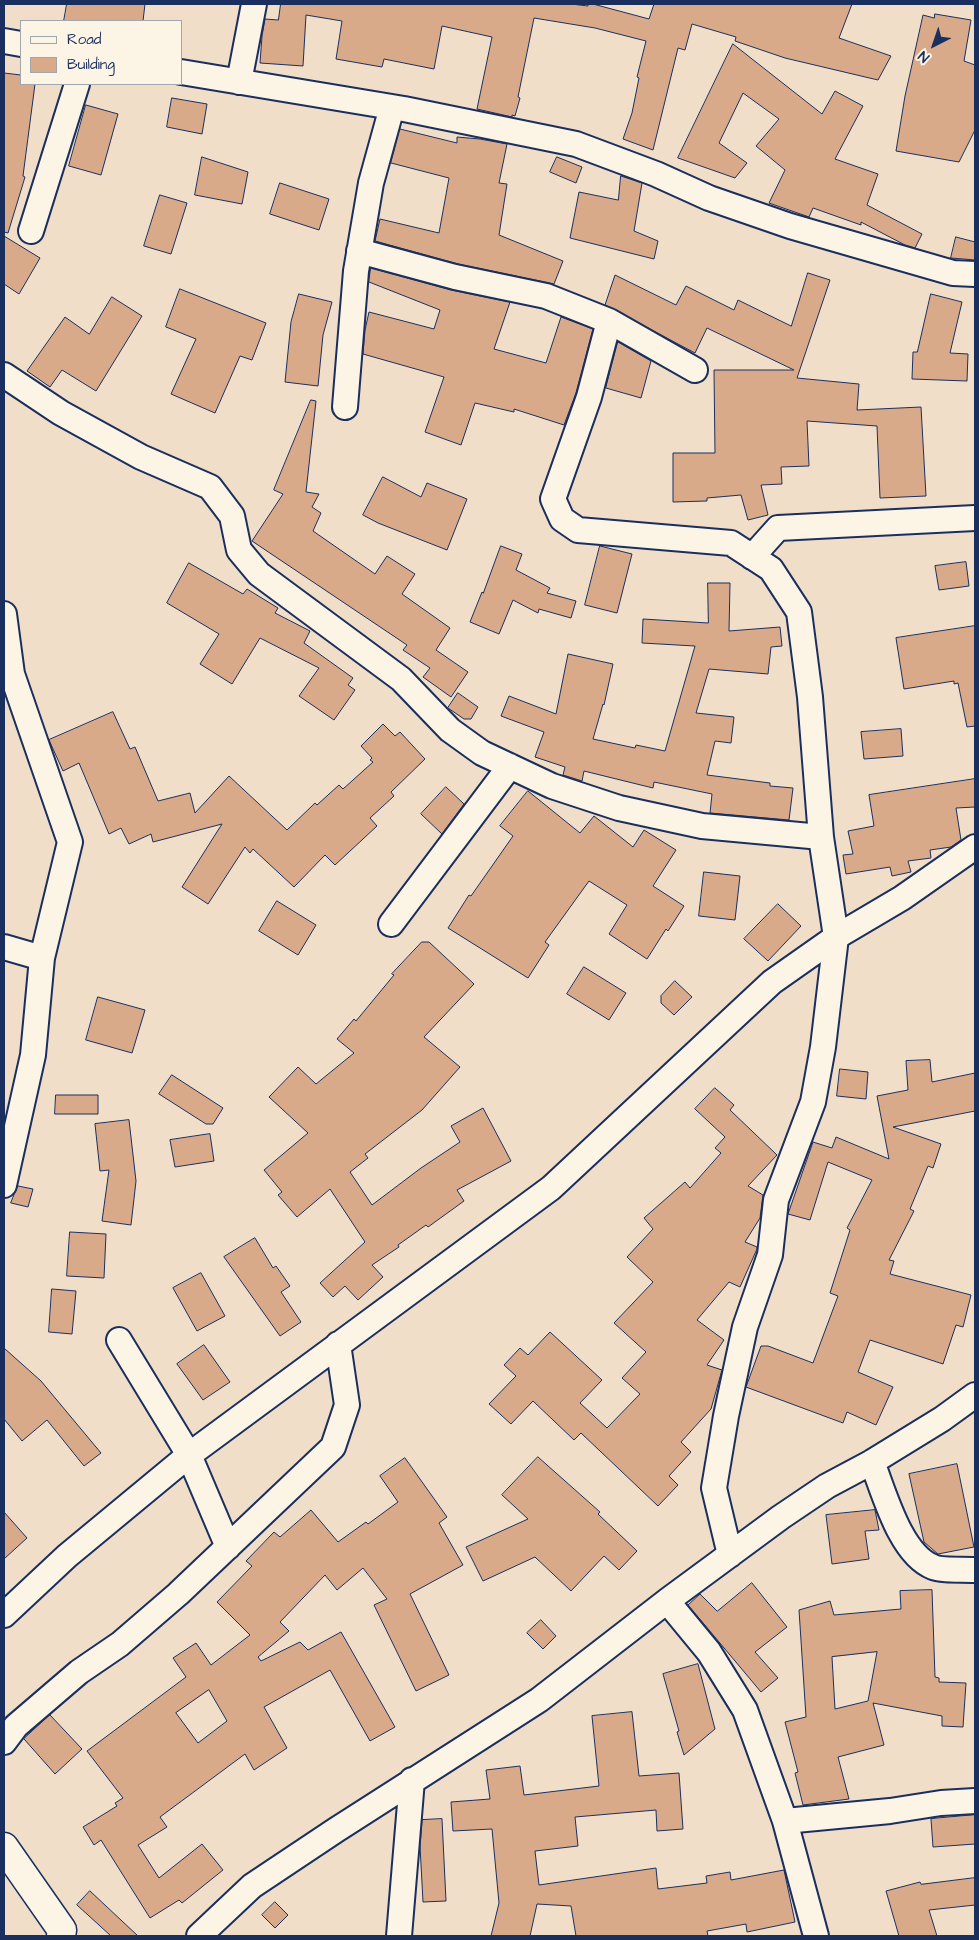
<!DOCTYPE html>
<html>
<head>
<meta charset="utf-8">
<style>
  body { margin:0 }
  #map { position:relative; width:979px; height:1940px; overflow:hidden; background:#f1dec9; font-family:"Architects Daughter",sans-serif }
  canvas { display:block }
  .frame { position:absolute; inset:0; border:5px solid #1b2f5e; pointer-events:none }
  .legend { position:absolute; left:20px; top:20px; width:162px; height:65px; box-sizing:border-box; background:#fcf5e5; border:1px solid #a2a6af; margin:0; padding:6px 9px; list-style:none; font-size:15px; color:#1b2f5e }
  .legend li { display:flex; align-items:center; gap:10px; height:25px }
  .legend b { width:25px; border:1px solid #a2a6af }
  .north { position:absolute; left:909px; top:20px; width:50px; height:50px; -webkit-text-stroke:4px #fcf5e5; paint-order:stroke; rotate:221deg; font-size:14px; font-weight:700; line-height:20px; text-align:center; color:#1b2f5e }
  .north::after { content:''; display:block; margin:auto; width:18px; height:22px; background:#1b2f5e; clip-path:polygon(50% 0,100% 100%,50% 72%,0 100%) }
</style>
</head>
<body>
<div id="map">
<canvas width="979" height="1940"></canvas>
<div class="frame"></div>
<ul class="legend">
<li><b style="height:6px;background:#fcf5e5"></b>Road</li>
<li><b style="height:14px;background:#d8aa89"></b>Building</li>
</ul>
<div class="north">N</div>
</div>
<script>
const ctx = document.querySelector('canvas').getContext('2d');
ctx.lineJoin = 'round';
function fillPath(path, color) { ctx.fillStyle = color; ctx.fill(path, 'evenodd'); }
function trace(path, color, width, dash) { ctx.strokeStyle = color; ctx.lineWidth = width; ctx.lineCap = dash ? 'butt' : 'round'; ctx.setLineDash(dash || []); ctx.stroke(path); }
const building = new Path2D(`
  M 67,4 L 145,4 L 143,21 L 64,21 Z
  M 281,4 L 571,4 L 588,6 L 588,4 L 593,4 L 649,19 L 654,4 L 852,4 L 839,38 L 891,56 L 878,80 L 785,58 L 735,41 L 736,37 L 692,24 L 685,50 L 678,48 L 653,150 L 623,139 L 632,113 L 639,78 L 637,77 L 646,41 L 595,28 L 534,18 L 518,97 L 520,98 L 515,116 L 512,115 L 512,117 L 477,109 L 492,37 L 442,26 L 434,69 L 384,59 L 382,67 L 336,59 L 342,21 L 306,15 L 303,66 L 260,63 L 262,36 L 265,19 L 278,20 Z
  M 935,14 L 971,20 L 964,61 L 975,65 L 975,130 L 959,162 L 896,151 L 905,96 L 923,15 L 934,18 Z
  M 733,44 L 822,114 L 835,91 L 863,106 L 835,159 L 878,174 L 867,205 L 922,234 L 915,248 L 905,245 L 861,222 L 861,225 L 813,208 L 809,217 L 769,203 L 785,170 L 756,146 L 779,119 L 743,93 L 719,143 L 747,163 L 735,178 L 678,158 Z
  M 4,73 L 21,75 L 21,84 L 35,84 L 23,176 L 25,177 L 8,233 L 4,232 Z
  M 172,98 L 207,104 L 202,134 L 167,127 Z
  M 86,105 L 118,114 L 101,175 L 69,166 Z
  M 400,129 L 457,143 L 457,137 L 480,139 L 507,144 L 499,183 L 507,184 L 499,235 L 563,261 L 554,284 L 458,264 L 375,241 L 380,219 L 439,233 L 449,178 L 391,163 Z
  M 202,157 L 248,172 L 242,204 L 195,195 Z
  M 557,157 L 582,167 L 576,183 L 550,172 Z
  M 621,176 L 642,183 L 634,231 L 658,241 L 654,259 L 570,238 L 579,192 L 618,200 Z
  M 280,183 L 329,199 L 319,230 L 270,214 Z
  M 160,195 L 187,203 L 171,254 L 144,246 Z
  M 4,236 L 40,258 L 19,294 L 4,284 Z
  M 956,237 L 975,242 L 975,260 L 951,258 Z
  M 371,268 L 451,290 L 510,302 L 494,349 L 546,363 L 561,317 L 593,329 L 576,393 L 564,425 L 514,409 L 514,412 L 475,403 L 461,445 L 425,432 L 444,377 L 363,354 L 365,330 L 369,312 L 434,329 L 440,310 L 369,282 Z
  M 808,273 L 830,280 L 797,378 L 859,384 L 857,410 L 921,407 L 926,496 L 880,498 L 877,426 L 807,421 L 809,466 L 781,467 L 782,484 L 761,485 L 768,515 L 748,520 L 741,495 L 707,498 L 707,501 L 673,502 L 673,453 L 715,453 L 714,370 L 794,370 L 707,328 L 695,353 L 678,344 L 605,305 L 615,275 L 676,305 L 686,286 L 734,310 L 738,300 L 791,326 Z
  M 180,289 L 266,323 L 252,360 L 240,356 L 215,413 L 171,394 L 196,339 L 166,327 Z
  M 299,294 L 332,302 L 323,335 L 318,386 L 285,382 L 291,322 Z
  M 931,294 L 962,302 L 950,353 L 968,354 L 967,381 L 912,379 L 913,352 L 917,352 Z
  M 112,297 L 142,316 L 96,391 L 62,370 L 50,387 L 27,371 L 65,317 L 89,334 Z
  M 618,342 L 651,361 L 641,398 L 606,388 Z
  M 311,400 L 316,401 L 306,492 L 319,494 L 312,507 L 321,513 L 313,531 L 375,574 L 387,556 L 415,574 L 402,594 L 450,628 L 436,650 L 468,672 L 451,697 L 423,677 L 430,668 L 403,650 L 407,645 L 252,541 L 283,494 L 274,490 Z
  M 383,477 L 421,497 L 427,483 L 467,499 L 447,550 L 378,523 L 363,515 Z
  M 501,546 L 522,554 L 516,570 L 550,588 L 547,593 L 576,601 L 571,618 L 539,609 L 538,613 L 513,600 L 499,634 L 470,622 L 482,592 L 483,593 Z
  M 600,546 L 632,554 L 617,613 L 585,605 Z
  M 966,562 L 969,586 L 939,590 L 935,566 Z
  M 189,563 L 243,594 L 247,589 L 278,608 L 275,613 L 310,631 L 304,643 L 353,678 L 348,685 L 355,690 L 334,720 L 299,696 L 319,668 L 260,638 L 232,684 L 200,664 L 219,634 L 167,603 Z
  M 708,583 L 730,583 L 729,631 L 780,627 L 782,646 L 771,647 L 768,674 L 709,669 L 696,713 L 734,717 L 731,743 L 715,741 L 707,775 L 770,783 L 770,786 L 793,788 L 789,820 L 710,813 L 712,794 L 654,782 L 653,788 L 584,771 L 582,781 L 563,775 L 565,767 L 535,757 L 544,732 L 501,716 L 509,696 L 556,714 L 568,654 L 613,664 L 604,705 L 603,704 L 593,739 L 635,748 L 636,745 L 665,751 L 695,646 L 642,643 L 643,619 L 708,623 Z
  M 975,626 L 975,726 L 967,727 L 958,683 L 954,684 L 954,681 L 904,689 L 896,638 Z
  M 458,693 L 478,707 L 471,719 L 464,719 L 448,708 Z
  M 113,712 L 130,749 L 135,747 L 158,801 L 190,793 L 195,813 L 229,776 L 287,830 L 315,803 L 317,805 L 339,785 L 343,789 L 373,762 L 370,760 L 372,758 L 361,746 L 383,724 L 395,736 L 400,732 L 425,759 L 391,792 L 394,796 L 370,818 L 377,826 L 335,865 L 325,855 L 294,887 L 253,849 L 250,853 L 245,847 L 208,904 L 182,887 L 222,824 L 153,842 L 151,834 L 129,844 L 121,828 L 109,834 L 79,763 L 63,771 L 49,740 Z
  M 901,729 L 903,756 L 864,759 L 861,732 Z
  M 975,779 L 975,807 L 956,808 L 961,840 L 951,847 L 930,850 L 931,858 L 908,861 L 911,872 L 892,876 L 890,867 L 846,874 L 843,855 L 853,854 L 848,831 L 874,826 L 869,795 Z
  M 446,787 L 464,804 L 442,834 L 421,814 Z
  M 528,791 L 580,833 L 594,816 L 633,847 L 644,830 L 676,850 L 653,886 L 684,906 L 668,931 L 666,929 L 647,959 L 609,934 L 627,905 L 589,881 L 545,942 L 549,945 L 528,978 L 448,928 L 469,895 L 471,896 L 513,836 L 500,826 Z
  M 704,872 L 740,876 L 735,920 L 699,916 Z
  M 277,901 L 316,925 L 298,955 L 259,931 Z
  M 778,904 L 801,926 L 768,961 L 744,939 Z
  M 422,942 L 429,942 L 474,984 L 424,1037 L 460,1067 L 422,1110 L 365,1154 L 368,1158 L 350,1172 L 372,1205 L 421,1168 L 460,1142 L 451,1126 L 483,1108 L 511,1161 L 457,1190 L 464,1201 L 428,1227 L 426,1225 L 398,1245 L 399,1247 L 372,1265 L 383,1277 L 358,1300 L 345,1286 L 333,1297 L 320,1283 L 365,1242 L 330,1189 L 297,1217 L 278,1195 L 282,1192 L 264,1170 L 308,1133 L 269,1097 L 298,1067 L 316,1084 L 354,1053 L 337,1039 L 354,1019 L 356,1021 L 394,975 L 392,974 Z
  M 584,967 L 626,993 L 609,1020 L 567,994 Z
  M 675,981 L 692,997 L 674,1015 L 661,1003 L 661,996 Z
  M 98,997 L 145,1010 L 132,1053 L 86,1040 Z
  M 930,1060 L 932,1082 L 975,1073 L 975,1111 L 893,1127 L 941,1144 L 933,1168 L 928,1166 L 910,1209 L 914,1211 L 889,1260 L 894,1261 L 890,1274 L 971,1295 L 963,1327 L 956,1325 L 943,1364 L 870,1340 L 858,1372 L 893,1387 L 876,1425 L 847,1412 L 843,1423 L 746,1387 L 761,1346 L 768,1346 L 813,1363 L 838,1296 L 830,1293 L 850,1230 L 847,1228 L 872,1180 L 828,1162 L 810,1220 L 788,1214 L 813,1142 L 832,1148 L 836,1137 L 889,1159 L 877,1096 L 908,1090 L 906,1061 Z
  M 840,1069 L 868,1072 L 866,1099 L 837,1096 Z
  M 172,1075 L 223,1108 L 213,1124 L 206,1124 L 159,1094 Z
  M 715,1088 L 734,1105 L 730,1110 L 777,1155 L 748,1186 L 763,1195 L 760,1218 L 745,1242 L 757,1247 L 757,1249 L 740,1287 L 729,1282 L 697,1320 L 724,1340 L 707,1365 L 722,1370 L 711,1409 L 681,1442 L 691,1452 L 669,1476 L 678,1485 L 658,1506 L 581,1433 L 574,1440 L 533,1401 L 511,1424 L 489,1404 L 516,1376 L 504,1365 L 520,1348 L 528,1355 L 550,1332 L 602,1380 L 580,1403 L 607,1428 L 640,1394 L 622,1378 L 646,1352 L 614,1323 L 653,1282 L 627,1257 L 653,1229 L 644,1218 L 685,1182 L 690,1188 L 721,1153 L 715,1148 L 725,1137 L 695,1109 Z
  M 56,1095 L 98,1095 L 98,1114 L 55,1114 Z
  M 129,1120 L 136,1181 L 131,1225 L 102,1221 L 109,1170 L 100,1171 L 95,1124 Z
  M 210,1134 L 214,1161 L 175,1167 L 170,1140 Z
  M 18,1186 L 33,1189 L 28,1207 L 11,1203 Z
  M 70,1232 L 106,1234 L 104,1278 L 67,1276 Z
  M 255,1238 L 273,1268 L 276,1266 L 290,1286 L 281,1292 L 301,1322 L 280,1336 L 224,1257 Z
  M 201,1273 L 225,1316 L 197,1331 L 173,1288 Z
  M 52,1289 L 76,1291 L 72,1334 L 49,1332 Z
  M 204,1345 L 230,1382 L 203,1400 L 177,1364 Z
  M 4,1348 L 41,1381 L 101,1453 L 84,1466 L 47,1420 L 22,1441 L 4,1419 Z
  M 538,1457 L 600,1512 L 598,1514 L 637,1551 L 619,1570 L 604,1556 L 571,1591 L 535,1557 L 483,1581 L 466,1547 L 528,1519 L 502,1495 Z
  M 405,1458 L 447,1517 L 439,1523 L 463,1565 L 410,1594 L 449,1675 L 416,1691 L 374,1605 L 387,1599 L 363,1568 L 337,1590 L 325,1575 L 280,1622 L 289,1631 L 258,1657 L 261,1661 L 300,1642 L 308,1650 L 341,1632 L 395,1727 L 370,1741 L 330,1670 L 264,1707 L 287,1748 L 254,1770 L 245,1754 L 160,1817 L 167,1827 L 138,1845 L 159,1878 L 202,1844 L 223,1870 L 182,1903 L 179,1900 L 150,1918 L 101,1840 L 94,1845 L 83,1827 L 117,1806 L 115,1803 L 123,1798 L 87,1751 L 186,1677 L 173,1658 L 196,1643 L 211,1665 L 250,1635 L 217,1602 L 252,1566 L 246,1561 L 274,1532 L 280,1537 L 311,1510 L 338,1542 L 366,1522 L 368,1524 L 398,1502 L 380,1476 ZM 209,1690 L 227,1721 L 198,1743 L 176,1713 Z
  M 957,1464 L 974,1547 L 938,1554 L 924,1542 L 909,1474 Z
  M 875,1510 L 879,1530 L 865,1531 L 869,1559 L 832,1564 L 826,1515 Z
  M 4,1512 L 27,1538 L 4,1559 Z
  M 752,1583 L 787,1627 L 755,1652 L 778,1678 L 761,1692 L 688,1605 L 700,1594 L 717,1611 Z
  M 932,1590 L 935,1677 L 939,1678 L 939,1682 L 966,1683 L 963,1727 L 942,1726 L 942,1716 L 873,1703 L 884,1745 L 838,1757 L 849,1799 L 803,1805 L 795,1773 L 798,1772 L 785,1722 L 806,1717 L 799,1610 L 830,1601 L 834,1615 L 901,1609 L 900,1591 ZM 877,1652 L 868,1701 L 835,1709 L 832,1657 Z
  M 541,1620 L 556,1636 L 543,1649 L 527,1633 Z
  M 698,1664 L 715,1729 L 684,1755 L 677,1732 L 679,1731 L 663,1674 Z
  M 632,1712 L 639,1776 L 679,1773 L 683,1829 L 657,1831 L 656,1810 L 575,1817 L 578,1846 L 535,1851 L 539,1885 L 656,1868 L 658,1889 L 707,1883 L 706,1876 L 730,1872 L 731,1880 L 784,1870 L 795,1922 L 747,1932 L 746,1924 L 707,1931 L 708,1936 L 576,1936 L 571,1906 L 537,1904 L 530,1936 L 491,1936 L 499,1903 L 492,1829 L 453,1831 L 451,1802 L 490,1799 L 486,1770 L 520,1766 L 524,1795 L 599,1786 L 592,1716 Z
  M 50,1715 L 82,1749 L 55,1774 L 24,1739 Z
  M 975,1815 L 975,1844 L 933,1847 L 931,1819 Z
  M 442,1819 L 446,1901 L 423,1902 L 420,1846 L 422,1820 Z
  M 975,1878 L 975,1905 L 929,1910 L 937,1936 L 899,1936 L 886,1891 L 920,1882 L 921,1884 Z
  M 90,1891 L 138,1936 L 111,1936 L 77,1905 Z
  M 275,1902 L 288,1915 L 275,1928 L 262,1915 Z`);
fillPath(building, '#d8aa89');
trace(building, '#1b2f5e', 1);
const street = new Path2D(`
  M 4,41 L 21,44
  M 181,72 L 404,109 L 576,144 L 656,174 L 709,198 L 790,226 L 953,273 L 975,274
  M 239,82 L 254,4
  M 31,231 L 77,84
  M 359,251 L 455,277 L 546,296 L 609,321 L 695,370
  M 609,321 L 589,397 L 553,499 L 562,519 L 578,530 L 731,543 L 771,569 L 799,612 L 810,697 L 821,837 L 836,937 L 823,1047 L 813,1102 L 776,1200 L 770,1255 L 745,1327 L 726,1416 L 714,1488 L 730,1555
  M 4,375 L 61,413 L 141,457 L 210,487 L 232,516 L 239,550 L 259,574 L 401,679 L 450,730 L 482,753 L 552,786 L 619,808 L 702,826 L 821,837
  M 345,407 L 356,271 L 371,183 L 392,107
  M 752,557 L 778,528 L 975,518
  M 4,614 L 12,674 L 70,842 L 42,958
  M 391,924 L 510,766
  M 4,947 L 42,958 L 33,1055 L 4,1185
  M 872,1462 C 884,1492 900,1554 933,1567 C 942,1571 964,1569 975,1570
  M 228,1547 L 189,1455 L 551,1188 L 772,982 L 836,937 L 902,898 L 975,847
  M 667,1601 L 709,1652 L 745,1710 L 785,1821 L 816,1936
  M 4,1615 L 67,1556 L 189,1455 L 119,1340
  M 4,1742 L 16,1726 L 79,1672 L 120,1644 L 178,1594 L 333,1447 L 347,1405 L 338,1344
  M 785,1821 L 890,1811 L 941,1803 L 975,1801
  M 199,1936 L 252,1886 L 336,1830 L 539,1700 L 667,1601 L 781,1517 L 827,1486 L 872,1462 L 942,1419 L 975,1395
  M 399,1936 L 412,1780`);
const secondary = new Path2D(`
  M 4,1847 L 62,1930 L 61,1936`);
trace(street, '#1b2f5e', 28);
trace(secondary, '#1b2f5e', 31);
trace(street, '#fcf5e5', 24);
trace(secondary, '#fcf5e5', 28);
</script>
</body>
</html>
